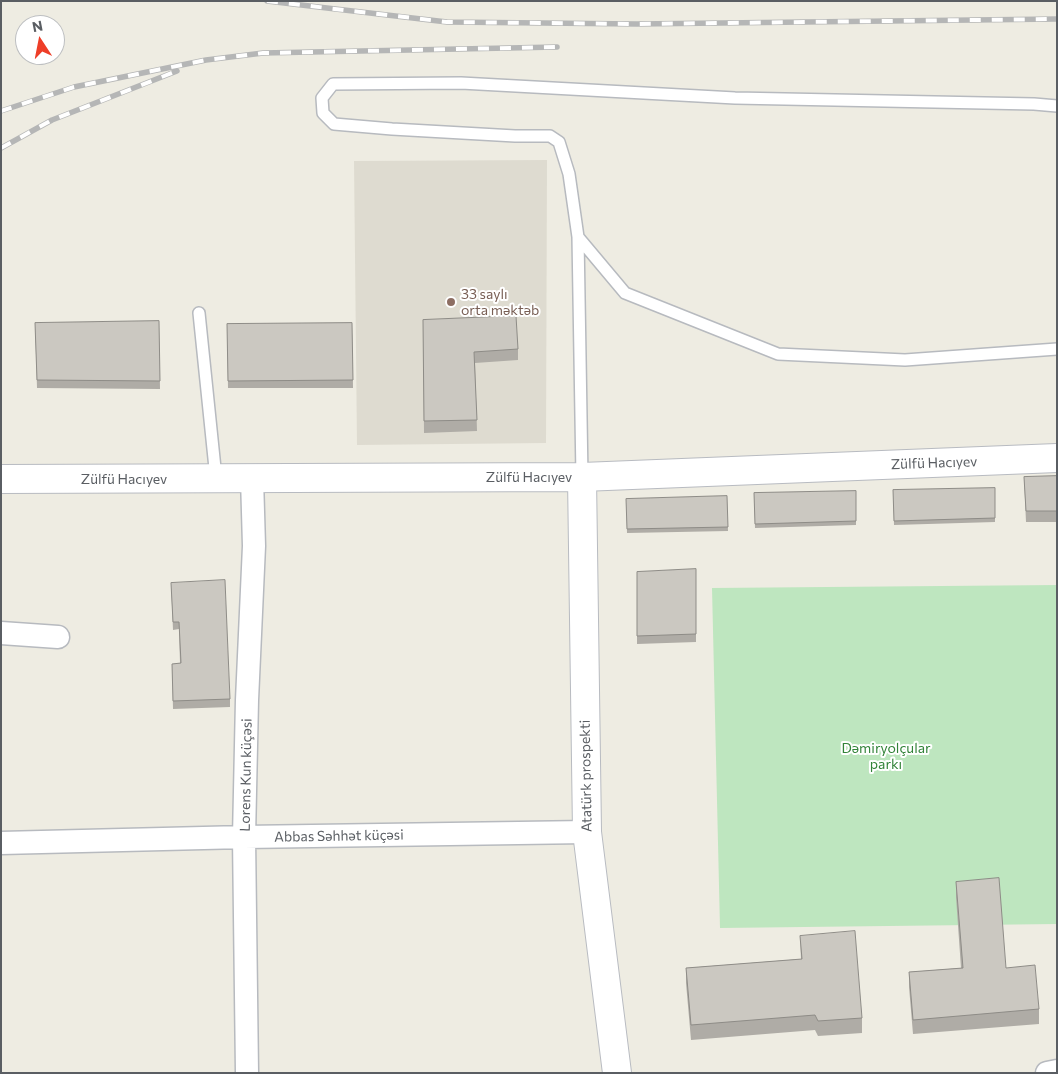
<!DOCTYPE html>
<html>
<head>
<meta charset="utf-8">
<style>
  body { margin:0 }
  #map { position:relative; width:1058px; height:1074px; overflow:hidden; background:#eeece2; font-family:Commissioner,sans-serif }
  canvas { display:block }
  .frame { position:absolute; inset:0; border:2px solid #5a5e63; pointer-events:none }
  .north { position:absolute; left:15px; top:15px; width:50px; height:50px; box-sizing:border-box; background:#fff; border:1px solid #bdbfc1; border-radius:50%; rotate:349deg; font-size:14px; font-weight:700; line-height:20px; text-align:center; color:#5a5e63 }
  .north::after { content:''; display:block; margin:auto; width:18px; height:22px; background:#ee3e28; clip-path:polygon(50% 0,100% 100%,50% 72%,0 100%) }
</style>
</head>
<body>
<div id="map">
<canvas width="1058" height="1074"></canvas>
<div class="frame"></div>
<div class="north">N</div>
</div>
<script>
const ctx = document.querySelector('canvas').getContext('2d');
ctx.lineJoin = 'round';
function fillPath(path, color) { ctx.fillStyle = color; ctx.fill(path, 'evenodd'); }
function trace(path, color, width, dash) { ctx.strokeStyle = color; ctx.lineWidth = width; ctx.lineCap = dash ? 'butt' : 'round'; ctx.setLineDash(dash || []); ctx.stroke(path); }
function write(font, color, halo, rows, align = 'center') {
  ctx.font = font + ' Commissioner,sans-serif'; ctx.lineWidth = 4; ctx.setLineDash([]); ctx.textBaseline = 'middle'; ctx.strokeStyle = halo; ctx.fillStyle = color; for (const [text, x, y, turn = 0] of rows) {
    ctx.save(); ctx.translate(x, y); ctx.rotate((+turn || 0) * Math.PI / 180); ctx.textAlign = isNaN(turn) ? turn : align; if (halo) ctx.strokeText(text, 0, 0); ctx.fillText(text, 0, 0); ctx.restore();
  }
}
fillPath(new Path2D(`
  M 547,160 L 546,443 L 357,445 L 354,161 Z`), '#dedbd0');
fillPath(new Path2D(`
  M 1057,585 L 1057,924 L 720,928 L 712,588 Z`), '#bee6bf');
const lane = new Path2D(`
  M 1057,106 L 1034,104 L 735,98 L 461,83 L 333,84 L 322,98 L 323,113 L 334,124 L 392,129 L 515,136 L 550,136 L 559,142 L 569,174 L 578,237 L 625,293 L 778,354 L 905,360 L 1057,349
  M 578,237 L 582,477
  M 199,313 L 216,478`);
const street = new Path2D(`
  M 1,633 L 58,637
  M 1,843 L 244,837 L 587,832
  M 247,1073 L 244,837 L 247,700 L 254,546 L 252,478
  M 1047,1073 L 1057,1071`);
const secondary = new Path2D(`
  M 582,477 L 587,832 L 617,1073
  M 1,479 L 582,477 L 1057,458`);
trace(lane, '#b7babf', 14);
trace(street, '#b7babf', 25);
trace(secondary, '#b8bbc1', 30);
trace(lane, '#fff', 11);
trace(street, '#fff', 22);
trace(secondary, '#fff', 28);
const rail = new Path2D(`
  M 267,1 L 447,22 L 637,24 L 1057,19
  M 1,111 L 74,87 L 206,60 L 263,53 L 557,47
  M 1,148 L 52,120 L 177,71`);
trace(rail, '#b5b6b6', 5.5);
trace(rail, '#fff', 4, [11]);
fillPath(new Path2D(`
  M 423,320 L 518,349 L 518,360 L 475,363 L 477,431 L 424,433 Z
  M 159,321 L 160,389 L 37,388 L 35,323 Z
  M 352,323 L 353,388 L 228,388 L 227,324 Z
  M 1057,476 L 1057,522 L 1026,522 L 1024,477 Z
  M 995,488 L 995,522 L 894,525 L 893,490 Z
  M 856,491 L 856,525 L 755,528 L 754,493 Z
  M 727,496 L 728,531 L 627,533 L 626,499 Z
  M 696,569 L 696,642 L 637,644 L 637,572 Z
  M 171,583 L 230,699 L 230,707 L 173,709 L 172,664 L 180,663 L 179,629 L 173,630 Z
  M 956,882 L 1006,968 L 1039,1009 L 1039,1024 L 913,1034 L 909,987 L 909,972 L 961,968 L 956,897 Z
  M 800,936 L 862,1018 L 862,1033 L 818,1036 L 815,1030 L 691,1040 L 686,983 L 686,968 L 801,959 Z`), '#afaca6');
const building = new Path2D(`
  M 516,316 L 518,349 L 474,352 L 477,420 L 424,421 L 423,320 Z
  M 159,321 L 160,381 L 37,380 L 35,323 Z
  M 352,323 L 353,380 L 228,381 L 227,324 Z
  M 1057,476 L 1057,511 L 1026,511 L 1024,477 Z
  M 995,488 L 995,518 L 894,521 L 893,490 Z
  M 856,491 L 856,521 L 755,524 L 754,493 Z
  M 727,496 L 728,527 L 627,529 L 626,499 Z
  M 696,569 L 696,634 L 637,636 L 637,572 Z
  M 225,580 L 230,699 L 173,701 L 172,664 L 181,663 L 179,622 L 173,622 L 171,583 Z
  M 999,878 L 1006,968 L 1035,965 L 1039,1009 L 913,1020 L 909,972 L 963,968 L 956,882 Z
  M 855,931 L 862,1018 L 818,1021 L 815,1015 L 691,1025 L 686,968 L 802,959 L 800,936 Z`);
fillPath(building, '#cbc8c1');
trace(building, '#8e8c87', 1);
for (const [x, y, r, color] of [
  [451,302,5,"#8d6e63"]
]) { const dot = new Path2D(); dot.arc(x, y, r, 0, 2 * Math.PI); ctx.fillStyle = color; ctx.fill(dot); trace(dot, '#fff', 2); }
write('14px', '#785e54', '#fff', [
  ["33 saylı",461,294],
  ["orta məktəb",461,310]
], 'left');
write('14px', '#5a5e63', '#fff', [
  ["Zülfü Hacıyev",934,463,-2],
  ["Zülfü Hacıyev",529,477],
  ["Zülfü Hacıyev",124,479],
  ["Lorens Kun küçəsi",246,775,-89],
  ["Atatürk prospekti",586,776,-91],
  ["Abbas Səhhət küçəsi",339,836,-1]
]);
write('14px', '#328338', '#fff', [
  ["Dəmiryolçular",886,748],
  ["parkı",886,764]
]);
</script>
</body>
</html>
